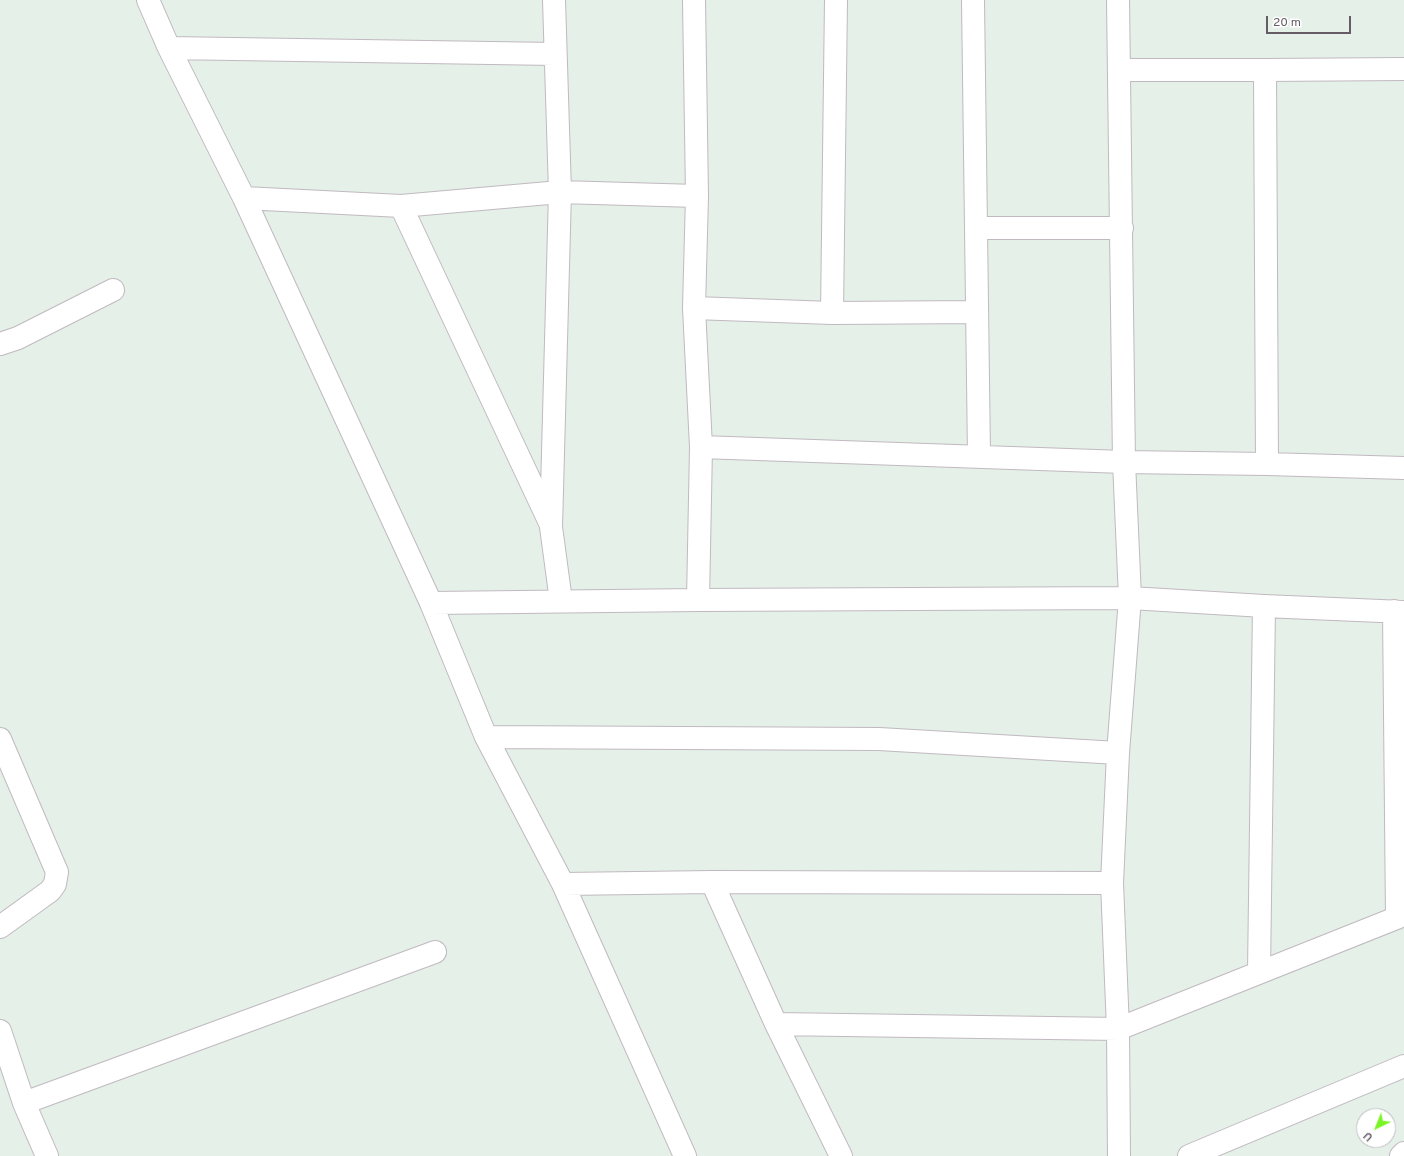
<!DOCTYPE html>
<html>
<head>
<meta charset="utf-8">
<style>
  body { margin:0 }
  #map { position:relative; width:1404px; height:1156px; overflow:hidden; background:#e4f0e8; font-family:Overpass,sans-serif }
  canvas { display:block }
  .north { position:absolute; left:1356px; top:1108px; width:40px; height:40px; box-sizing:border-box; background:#fff; border:1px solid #c2bec1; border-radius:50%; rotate:223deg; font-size:11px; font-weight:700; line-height:16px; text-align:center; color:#665c65 }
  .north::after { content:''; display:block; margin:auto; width:14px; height:18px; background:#7af426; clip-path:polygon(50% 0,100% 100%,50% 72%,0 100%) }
  .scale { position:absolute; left:1266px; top:16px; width:85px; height:18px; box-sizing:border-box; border:2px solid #665c65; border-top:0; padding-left:5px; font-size:12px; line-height:14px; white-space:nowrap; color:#665c65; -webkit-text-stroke:3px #fff; paint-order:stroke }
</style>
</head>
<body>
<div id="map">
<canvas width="1404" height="1156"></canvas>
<div class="north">U</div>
<div class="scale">20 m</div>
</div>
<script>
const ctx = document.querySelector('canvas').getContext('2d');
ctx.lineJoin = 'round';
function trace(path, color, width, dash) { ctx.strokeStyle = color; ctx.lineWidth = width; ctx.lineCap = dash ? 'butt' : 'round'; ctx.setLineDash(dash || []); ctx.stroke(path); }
const minor = new Path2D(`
  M 148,0 L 169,48 L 244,198 L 431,603 L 486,737 L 563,884 L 685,1156
  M 554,0 L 560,192 L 551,527 L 561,601
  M 694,0 L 697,196 L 694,308 L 701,447 L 698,600
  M 973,0 L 976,228
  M 169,48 L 555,54
  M 1120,70 L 1265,70 L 1267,464
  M 1265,70 L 1404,69
  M 244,198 L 401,206 L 560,192 L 697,196
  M 401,206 L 550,523
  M 694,308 L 832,313 L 977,312
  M 832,313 L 836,0
  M 0,344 L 18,338 L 113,290
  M 701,447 L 1124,462 L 1267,464 L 1404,468
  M 979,456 L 976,228 L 1122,228
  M 431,603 L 698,600 L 1130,598 L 1124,462 L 1118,0
  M 1394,611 L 1397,918
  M 486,737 L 879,739 L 1118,753
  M 0,739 L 57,872 L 55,884 L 50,891 L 0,927
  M 712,882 L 776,1024 L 841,1156
  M 563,884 L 712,882 L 1112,883
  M 1259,972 L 1264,606
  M 776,1024 L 1118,1029 L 1112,883 L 1118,753 L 1130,598 L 1264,606 L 1404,612
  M 0,1031 L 24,1103 L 47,1156
  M 24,1103 L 435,952
  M 1119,1156 L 1118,1029 L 1404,915
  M 1189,1156 L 1404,1066
  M 1401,1156 L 1404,1153`);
trace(minor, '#c1b9c0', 24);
trace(minor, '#fff', 22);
</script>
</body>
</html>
